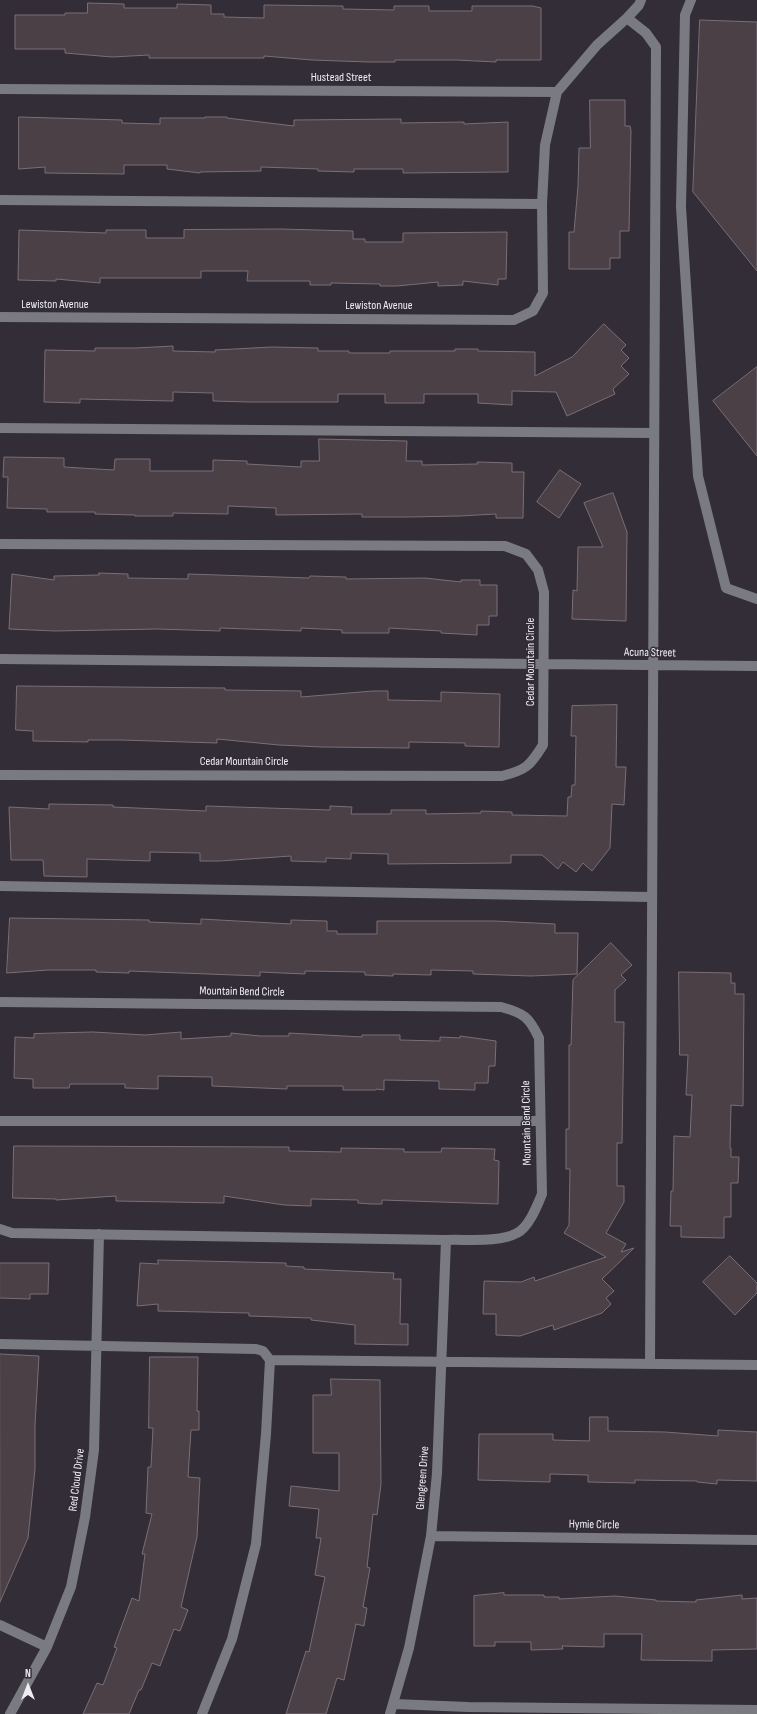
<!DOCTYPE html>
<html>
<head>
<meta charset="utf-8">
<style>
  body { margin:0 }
  #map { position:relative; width:757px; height:1714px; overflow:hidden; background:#322d36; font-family:"Sofia Sans Condensed",sans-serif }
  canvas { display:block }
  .north { position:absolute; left:8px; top:1666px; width:40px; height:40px; -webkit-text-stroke:3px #322d36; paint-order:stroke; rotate:0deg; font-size:11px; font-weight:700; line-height:16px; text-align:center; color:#efecf2 }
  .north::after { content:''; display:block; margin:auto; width:14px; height:18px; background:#efecf2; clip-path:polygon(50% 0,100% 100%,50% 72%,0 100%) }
</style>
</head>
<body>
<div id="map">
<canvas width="757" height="1714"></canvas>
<div class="north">N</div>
</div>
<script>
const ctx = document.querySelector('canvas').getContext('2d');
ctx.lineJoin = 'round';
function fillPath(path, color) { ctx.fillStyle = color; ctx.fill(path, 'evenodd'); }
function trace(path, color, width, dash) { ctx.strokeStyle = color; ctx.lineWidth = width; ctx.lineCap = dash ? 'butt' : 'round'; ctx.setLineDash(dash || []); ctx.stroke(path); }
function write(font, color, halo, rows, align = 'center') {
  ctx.font = font + ' "Sofia Sans Condensed",sans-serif'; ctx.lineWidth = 3; ctx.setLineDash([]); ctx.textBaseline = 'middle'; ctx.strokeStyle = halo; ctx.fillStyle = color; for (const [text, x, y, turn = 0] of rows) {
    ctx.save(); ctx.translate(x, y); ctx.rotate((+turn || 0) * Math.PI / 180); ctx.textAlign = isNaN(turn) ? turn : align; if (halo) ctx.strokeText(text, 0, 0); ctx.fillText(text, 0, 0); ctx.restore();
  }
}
const building = new Path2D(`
  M 88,3 L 124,4 L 124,8 L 177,8 L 177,4 L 211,5 L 211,14 L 224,14 L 224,17 L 264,18 L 264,5 L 343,6 L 343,9 L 394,10 L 394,6 L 429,6 L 429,11 L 472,11 L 472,6 L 533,6 L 541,8 L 541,60 L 496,60 L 496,62 L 456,60 L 395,60 L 395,62 L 368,62 L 312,60 L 264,56 L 264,58 L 149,58 L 149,55 L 112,57 L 65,53 L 65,49 L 15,49 L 15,15 L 65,15 L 65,13 L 87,13 Z
  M 700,20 L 757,22 L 757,271 L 693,192 Z
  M 590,100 L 625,100 L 625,126 L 630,126 L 631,131 L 629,231 L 620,231 L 620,258 L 610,258 L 610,269 L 569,269 L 569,232 L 574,232 L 578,186 L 579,148 L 590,148 Z
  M 19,117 L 122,120 L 122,123 L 160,124 L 160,118 L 205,118 L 205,117 L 227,117 L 227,118 L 294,126 L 294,120 L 401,119 L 401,123 L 464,122 L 464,124 L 508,122 L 508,172 L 403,173 L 403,169 L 354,169 L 354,172 L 318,171 L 318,169 L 261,167 L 261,171 L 200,172 L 200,173 L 167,169 L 167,165 L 124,165 L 124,174 L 45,173 L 45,167 L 19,169 Z
  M 280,229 L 353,231 L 353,239 L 365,239 L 365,242 L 403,242 L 403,233 L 507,232 L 506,279 L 498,279 L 498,285 L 463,281 L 463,285 L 438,286 L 438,282 L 397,286 L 380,286 L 380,284 L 331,283 L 331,285 L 310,285 L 310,281 L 247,281 L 248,271 L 201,271 L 201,278 L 100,278 L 100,283 L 56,279 L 56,281 L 18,280 L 19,230 L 106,233 L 106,230 L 146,230 L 146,238 L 184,238 L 184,230 Z
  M 604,324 L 626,345 L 621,350 L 629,358 L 621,366 L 629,374 L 613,389 L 615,394 L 567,416 L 556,392 L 512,391 L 512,405 L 478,403 L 478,394 L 424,394 L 424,403 L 385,403 L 385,394 L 338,394 L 338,402 L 249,402 L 213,401 L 213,393 L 173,392 L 173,401 L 80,399 L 80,403 L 44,402 L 45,350 L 95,351 L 95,348 L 135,348 L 173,346 L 173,351 L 215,352 L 215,350 L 272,347 L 318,348 L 318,351 L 349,351 L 349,353 L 390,353 L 390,351 L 455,351 L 455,349 L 478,349 L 478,351 L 535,352 L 535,376 L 572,357 Z
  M 757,367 L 757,456 L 713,401 Z
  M 319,439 L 407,441 L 406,461 L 422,461 L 422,465 L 478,464 L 477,462 L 512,463 L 512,472 L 524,472 L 523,518 L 496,518 L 496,514 L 460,516 L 408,517 L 362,517 L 362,514 L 276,515 L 276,508 L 228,506 L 228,514 L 173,513 L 173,516 L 135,516 L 135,515 L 95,514 L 95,512 L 47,512 L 47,509 L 7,508 L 8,477 L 3,477 L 4,457 L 64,458 L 64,467 L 114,470 L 115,459 L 150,459 L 150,471 L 213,471 L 213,460 L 247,461 L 247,464 L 301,467 L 301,461 L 319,461 Z
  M 560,470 L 581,484 L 559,518 L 537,502 Z
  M 613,493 L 627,532 L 626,621 L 572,619 L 573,590 L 577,591 L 578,547 L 603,547 L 584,503 Z
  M 99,573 L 128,574 L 128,578 L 188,579 L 188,574 L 309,578 L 310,576 L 346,577 L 346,579 L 425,578 L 461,582 L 461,580 L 480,580 L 480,585 L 497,585 L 497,616 L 489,616 L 489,625 L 477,625 L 477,635 L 441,633 L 441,631 L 389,628 L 389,633 L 342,633 L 342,630 L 301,628 L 301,631 L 220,628 L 220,631 L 157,629 L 55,631 L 9,629 L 12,574 L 54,580 L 54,576 L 99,575 Z
  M 17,686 L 225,688 L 225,690 L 301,691 L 301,697 L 373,691 L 388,691 L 388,700 L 441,701 L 441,692 L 500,694 L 499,747 L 465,746 L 465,743 L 409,742 L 409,748 L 322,747 L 279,745 L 217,739 L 217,743 L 121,740 L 88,740 L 88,742 L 33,741 L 33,731 L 16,730 Z
  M 617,705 L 616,767 L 626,767 L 624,805 L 612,804 L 610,848 L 592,871 L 583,863 L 576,872 L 563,862 L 558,869 L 542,855 L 511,855 L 511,863 L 388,864 L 388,854 L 351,853 L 351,859 L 326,858 L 326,862 L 291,861 L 291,856 L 220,861 L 200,861 L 200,853 L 150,852 L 150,861 L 87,859 L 87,877 L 44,876 L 43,860 L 11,860 L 9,807 L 49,809 L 49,804 L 113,805 L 113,807 L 206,811 L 206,806 L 330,810 L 330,806 L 352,807 L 351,814 L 391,814 L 391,810 L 426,810 L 426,814 L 481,813 L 481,811 L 512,812 L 512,815 L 567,816 L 568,797 L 571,797 L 572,785 L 575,785 L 576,736 L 571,736 L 572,706 Z
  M 10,918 L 149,920 L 149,922 L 201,924 L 201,919 L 291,924 L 291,920 L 327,921 L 327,931 L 337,931 L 337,934 L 377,934 L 377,921 L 495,921 L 555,924 L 555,933 L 578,933 L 577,974 L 531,976 L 473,974 L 473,971 L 431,970 L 431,975 L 393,974 L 393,976 L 365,975 L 365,972 L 305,971 L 305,974 L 260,972 L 260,976 L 129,971 L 129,973 L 96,972 L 96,970 L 48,970 L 7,973 Z
  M 611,943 L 632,965 L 621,975 L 626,980 L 615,990 L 615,1022 L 624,1022 L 622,1143 L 617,1143 L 617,1186 L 624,1186 L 624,1202 L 606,1233 L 626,1244 L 621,1252 L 634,1248 L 602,1279 L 614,1291 L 606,1298 L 611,1304 L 602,1313 L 554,1330 L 553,1325 L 520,1336 L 496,1335 L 496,1314 L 483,1314 L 484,1281 L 521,1282 L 534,1277 L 535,1281 L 606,1257 L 564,1233 L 569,1225 L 570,1169 L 566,1169 L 566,1129 L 569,1129 L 569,1045 L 571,1045 L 573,980 Z
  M 679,972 L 731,973 L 731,983 L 735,983 L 735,994 L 744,994 L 743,1106 L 731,1105 L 730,1148 L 731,1148 L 731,1157 L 739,1157 L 738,1183 L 731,1183 L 731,1217 L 724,1217 L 724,1238 L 681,1237 L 681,1226 L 670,1226 L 671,1191 L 673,1191 L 674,1136 L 690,1137 L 692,1095 L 686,1095 L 688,1055 L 680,1055 Z
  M 93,1032 L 145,1035 L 181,1032 L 181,1039 L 231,1036 L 231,1033 L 260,1036 L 289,1036 L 289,1033 L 362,1037 L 362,1035 L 400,1035 L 400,1040 L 440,1041 L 440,1037 L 460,1038 L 460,1036 L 496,1041 L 495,1066 L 489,1066 L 488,1083 L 475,1083 L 475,1090 L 439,1089 L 439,1081 L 384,1080 L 384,1090 L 376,1089 L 376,1090 L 343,1090 L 343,1086 L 287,1086 L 287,1089 L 212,1086 L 212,1077 L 158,1076 L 158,1089 L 125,1088 L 125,1084 L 70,1084 L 69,1088 L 33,1088 L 33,1079 L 14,1078 L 15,1037 L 34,1038 L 34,1034 Z
  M 14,1146 L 289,1147 L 289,1151 L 341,1152 L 341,1148 L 404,1149 L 404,1152 L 441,1152 L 442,1148 L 495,1149 L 494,1160 L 499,1161 L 498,1204 L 382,1200 L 382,1204 L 371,1204 L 358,1203 L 358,1200 L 311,1199 L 311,1206 L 284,1205 L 224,1196 L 224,1203 L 116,1201 L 116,1196 L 56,1200 L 56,1199 L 13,1198 Z
  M 730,1256 L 757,1283 L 757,1293 L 735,1315 L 703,1282 Z
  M 158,1260 L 286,1263 L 286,1266 L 304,1267 L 304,1269 L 394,1273 L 393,1279 L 401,1279 L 400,1324 L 408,1324 L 408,1345 L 355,1344 L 355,1325 L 311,1320 L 311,1318 L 249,1316 L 249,1313 L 158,1311 L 158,1304 L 137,1306 L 140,1263 L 158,1264 Z
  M 0,1263 L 49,1263 L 48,1294 L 30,1294 L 30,1299 L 0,1298 Z
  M 0,1354 L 39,1356 L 35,1425 L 35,1469 L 28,1538 L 0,1602 Z
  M 150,1357 L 198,1357 L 197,1411 L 199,1411 L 199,1430 L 191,1430 L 188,1477 L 200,1478 L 197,1537 L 181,1607 L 188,1610 L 180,1631 L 174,1629 L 160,1666 L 152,1663 L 141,1690 L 139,1690 L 129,1714 L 83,1714 L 97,1683 L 103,1685 L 117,1648 L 114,1647 L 132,1598 L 139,1601 L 145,1554 L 142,1554 L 152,1514 L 146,1513 L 148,1467 L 151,1467 L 153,1428 L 149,1428 Z
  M 331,1379 L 380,1380 L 381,1484 L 377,1515 L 373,1514 L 367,1567 L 370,1568 L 363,1607 L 367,1608 L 364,1626 L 356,1624 L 344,1680 L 337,1678 L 326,1714 L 286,1714 L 306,1651 L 309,1652 L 325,1577 L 315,1575 L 321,1538 L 316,1538 L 319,1509 L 289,1506 L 291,1486 L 339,1491 L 339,1453 L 313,1453 L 313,1395 L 331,1395 Z
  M 590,1417 L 608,1417 L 608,1431 L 665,1432 L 718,1436 L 718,1430 L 757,1432 L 757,1481 L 717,1480 L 717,1484 L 697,1482 L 697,1481 L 635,1480 L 635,1483 L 588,1482 L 588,1475 L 550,1474 L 550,1482 L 478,1480 L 479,1434 L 553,1434 L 553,1440 L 589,1441 Z
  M 504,1593 L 504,1595 L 544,1595 L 544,1597 L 559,1597 L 559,1599 L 615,1596 L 656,1600 L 656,1601 L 696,1602 L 696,1600 L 742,1595 L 742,1599 L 757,1598 L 757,1649 L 712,1650 L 712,1661 L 641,1660 L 642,1634 L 604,1634 L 604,1647 L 562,1646 L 563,1649 L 531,1650 L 531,1642 L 495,1642 L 495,1646 L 474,1646 L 474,1596 Z`);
fillPath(building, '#4a4046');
trace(building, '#7a6f76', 1);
trace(new Path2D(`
  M 691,0 L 685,15 L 681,207 L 698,476 L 726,588 L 757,599
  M 627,18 L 646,33 L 656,47 L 650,1364
  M 0,89 L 557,92
  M 0,200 L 542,204
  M 0,317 L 514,320 L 533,311 L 543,293 L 542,204 L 545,145 L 557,92 L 597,45 L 627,18 L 639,5 L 641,0
  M 0,428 L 654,433
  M 0,544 L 505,546 L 526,554 L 538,570 L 544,592 L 543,745 C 530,766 526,770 502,776 L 0,775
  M 0,659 L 757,666
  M 0,886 L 651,897
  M 0,1002 L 501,1007 C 524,1013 529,1017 539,1038 L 542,1194 C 537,1206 529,1227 517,1233 C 499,1243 466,1239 446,1240 L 12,1233 L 0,1229
  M 0,1121 L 540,1121
  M 0,1344 L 256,1349 L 263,1351 L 270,1360
  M 431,1536 L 757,1540
  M 0,1625 L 47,1647
  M 394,1704 L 468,1707 L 757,1710
  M 10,1714 L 47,1647 L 71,1587 L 85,1517 L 94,1450 L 99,1234
  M 202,1714 L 232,1639 L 256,1544 L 266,1434 L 270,1360 L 757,1365
  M 390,1714 L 409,1648 L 431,1536 L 437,1473 L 446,1240`), '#7a7b80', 10);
write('12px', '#efecf2', '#322d36', [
  ["Hustead Street",341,78],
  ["Lewiston Avenue",55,305],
  ["Lewiston Avenue",379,306],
  ["Acuna Street",650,653,1],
  ["Cedar Mountain Circle",531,662,-90],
  ["Cedar Mountain Circle",244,762],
  ["Mountain Bend Circle",242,992,1],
  ["Mountain Bend Circle",527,1123,-91],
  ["Glengreen Drive",423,1478,-86],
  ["Red Cloud Drive",77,1480,-83],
  ["Hymie Circle",594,1525,1]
]);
</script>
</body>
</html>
